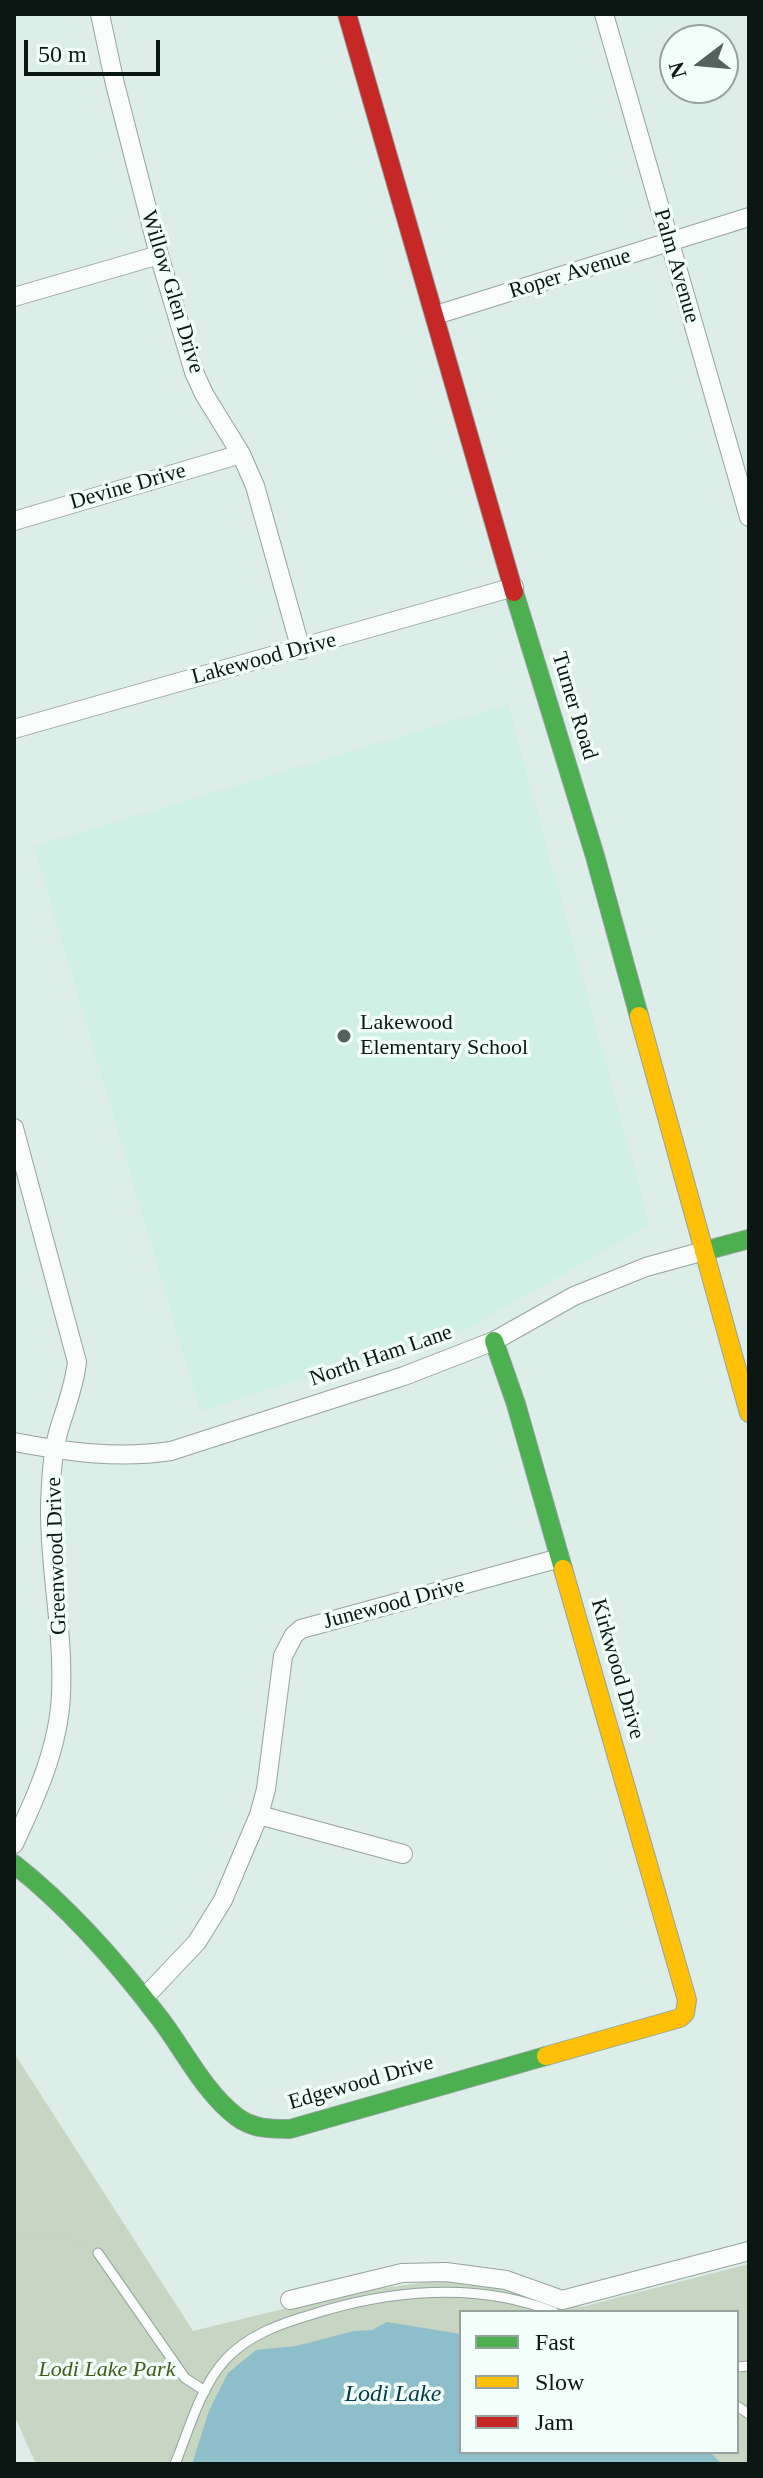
<!DOCTYPE html>
<html>
<head>
<meta charset="utf-8">
<style>
  body { margin:0 }
  #map { position:relative; width:763px; height:2478px; overflow:hidden; background:#ddeee8; font-family:"Times New Roman",serif }
  canvas { display:block }
  .frame { position:absolute; inset:0; border:16px solid #0b1713; pointer-events:none }
  .legend { position:absolute; left:459px; top:2310px; width:280px; height:144px; box-sizing:border-box; background:#f1fef9; border:2px solid #95a29d; margin:0; padding:10px 14px; list-style:none; font-size:24px; color:#0b1713 }
  .legend li { display:flex; align-items:center; gap:16px; height:40px }
  .legend b { width:40px; border:2px solid #95a29d }
  .north { position:absolute; left:659px; top:24px; width:80px; height:80px; box-sizing:border-box; background:#f1fef9; border:2px solid #95a29d; border-radius:50%; rotate:254deg; font-size:22px; font-weight:700; line-height:32px; text-align:center; color:#0b1713 }
  .north::after { content:''; display:block; margin:auto; width:28px; height:36px; background:#54625e; clip-path:polygon(50% 0,100% 100%,50% 72%,0 100%) }
  .scale { position:absolute; left:24px; top:40px; width:136px; height:36px; box-sizing:border-box; border:4px solid #0b1713; border-top:0; padding-left:10px; font-size:24px; line-height:28px; white-space:nowrap; color:#0b1713; -webkit-text-stroke:6px #f1fef9; paint-order:stroke }
</style>
</head>
<body>
<div id="map">
<canvas width="763" height="2478"></canvas>
<div class="frame"></div>
<ul class="legend">
<li><b style="height:10px;background:#4caf50"></b>Fast</li>
<li><b style="height:10px;background:#ffc107"></b>Slow</li>
<li><b style="height:10px;background:#c62828"></b>Jam</li>
</ul>
<div class="north">N</div>
<div class="scale">50 m</div>
</div>
<script>
const ctx = document.querySelector('canvas').getContext('2d');
ctx.lineJoin = 'round';
function fillPath(path, color) { ctx.fillStyle = color; ctx.fill(path, 'evenodd'); }
function trace(path, color, width, dash) { ctx.strokeStyle = color; ctx.lineWidth = width; ctx.lineCap = dash ? 'butt' : 'round'; ctx.setLineDash(dash || []); ctx.stroke(path); }
function write(font, color, halo, rows, align = 'center') {
  ctx.font = font + ' "Times New Roman",serif'; ctx.lineWidth = 7; ctx.setLineDash([]); ctx.textBaseline = 'middle'; ctx.strokeStyle = halo; ctx.fillStyle = color; for (const [text, x, y, turn = 0] of rows) {
    ctx.save(); ctx.translate(x, y); ctx.rotate((+turn || 0) * Math.PI / 180); ctx.textAlign = isNaN(turn) ? turn : align; if (halo) ctx.strokeText(text, 0, 0); ctx.fillText(text, 0, 0); ctx.restore();
  }
}
fillPath(new Path2D(`
  M 508,704 L 650,1225 L 471,1327 L 200,1411 L 34,846 Z`), '#d1f0e5');
fillPath(new Path2D(`
  M 14,2053 L 193,2331 L 352,2292 L 443,2280 L 508,2288 L 581,2307 L 749,2264 L 749,2464 L 36,2464 L 14,2415 ZM 461,2312 L 737,2312 L 737,2452 L 461,2452 Z`), '#c6d6c2');
fillPath(new Path2D(`
  M 387,2322 L 461,2334 L 461,2452 L 710,2452 L 722,2464 L 192,2464 L 209,2411 L 228,2373 L 256,2350 L 296,2346 L 354,2331 L 372,2330 Z`), '#8ebec9');
const lane = new Path2D(`
  M 98,2253 L 185,2378 L 205,2391
  M 737,2367 L 749,2366
  M 737,2406 L 749,2414
  M 175,2464 C 189,2430 200,2388 225,2360 C 247,2336 279,2324 310,2315 C 388,2290 476,2281 554,2312`);
const street = new Path2D(`
  M 100,14 L 115,84 L 159,255 L 194,372 L 204,394 L 241,454 L 255,486 L 301,650
  M 604,14 L 749,517
  M 14,297 L 159,255
  M 436,315 L 749,217
  M 14,521 L 241,454
  M 14,729 L 514,587
  M 14,1128 L 77,1362 C 74,1388 65,1409 58,1433 C 52,1456 51,1482 50,1505 C 49,1569 64,1631 61,1694 C 59,1747 36,1797 14,1844
  M 14,1442 C 67,1452 118,1459 171,1451 L 404,1376 L 494,1341 L 574,1296 L 646,1267 L 704,1251
  M 259,1815 L 403,1854
  M 144,1998 L 197,1942 L 223,1900 L 259,1815 L 266,1789 L 283,1656 L 294,1635 L 301,1629 L 560,1558
  M 290,2300 L 402,2273 L 446,2272 L 506,2280 L 562,2300 L 749,2251`);
const fast = new Path2D(`
  M 514,592 L 595,856 L 639,1016
  M 704,1251 L 749,1239
  M 494,1341 L 516,1404 L 563,1569
  M 14,1864 C 71,1909 118,1963 161,2020 C 185,2052 205,2093 237,2117 C 253,2129 271,2129 290,2129 L 546,2056`);
const slow = new Path2D(`
  M 639,1016 L 749,1413
  M 546,2056 L 680,2018 L 685,2013 L 687,2000 L 563,1569`);
const jam = new Path2D(`
  M 347,14 L 514,592`);
trace(lane, '#94a29d', 11);
trace(street, '#94a29d', 20);
trace(fast, '#94a29d', 20);
trace(slow, '#94a29d', 20);
trace(jam, '#94a29d', 20);
trace(new Path2D(`
  M 14,2234 C 43,2231 62,2231 88,2247`), '#c9cecc', 3, [2, 6]);
trace(lane, '#fafcfc', 9);
trace(street, '#fafcfc', 18);
trace(fast, '#4caf50', 18);
trace(slow, '#ffc107', 18);
trace(jam, '#c62828', 18);
for (const [x, y, r, color] of [
  [344,1036,8,"#54625e"]
]) { const dot = new Path2D(); dot.arc(x, y, r, 0, 2 * Math.PI); ctx.fillStyle = color; ctx.fill(dot); trace(dot, '#f1fef9', 3); }
write('22px', '#0b1713', '#f1fef9', [
  ["Palm Avenue",676,266,74],
  ["Roper Avenue",570,274,-17],
  ["Willow Glen Drive",172,292,73],
  ["Devine Drive",128,487,-16],
  ["Lakewood Drive",264,659,-15],
  ["Turner Road",574,706,73],
  ["North Ham Lane",381,1356,-19],
  ["Greenwood Drive",57,1556,-92],
  ["Junewood Drive",394,1604,-15],
  ["Kirkwood Drive",617,1669,74],
  ["Edgewood Drive",361,2083,-16]
]);
write('22px', '#0b1713', '#f1fef9', [
  ["Lakewood",360,1023],
  ["Elementary School",360,1048]
], 'left');
write('italic 22px', '#425d19', '#f1fef9', [
  ["Lodi Lake Park",107,2370]
]);
write('italic 24px', '#003c49', '#f1fef9', [
  ["Lodi Lake",393,2395]
]);
</script>
</body>
</html>
